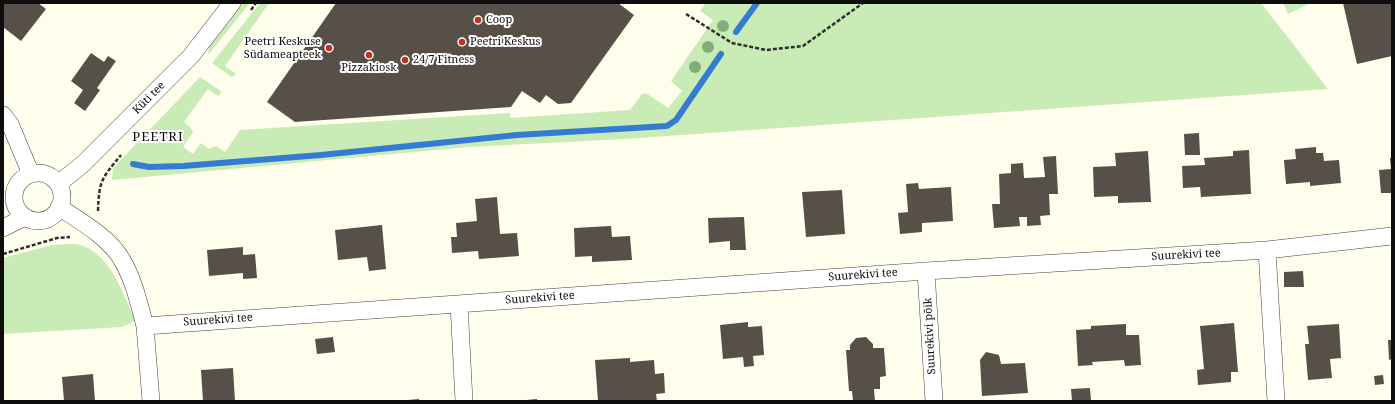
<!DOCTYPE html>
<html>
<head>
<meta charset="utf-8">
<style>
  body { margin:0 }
  #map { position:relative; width:1395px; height:404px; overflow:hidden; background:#fffeed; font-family:"Noto Serif",serif }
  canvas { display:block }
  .frame { position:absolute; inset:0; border:4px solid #0d0d0d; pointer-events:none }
</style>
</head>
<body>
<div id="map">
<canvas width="1395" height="404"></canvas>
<div class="frame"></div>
</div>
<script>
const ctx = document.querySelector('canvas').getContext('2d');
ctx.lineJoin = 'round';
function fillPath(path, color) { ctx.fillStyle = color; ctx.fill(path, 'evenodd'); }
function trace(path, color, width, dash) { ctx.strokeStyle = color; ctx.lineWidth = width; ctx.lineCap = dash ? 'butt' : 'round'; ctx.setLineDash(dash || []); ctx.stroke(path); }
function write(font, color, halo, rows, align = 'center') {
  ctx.font = font + ' "Noto Serif",serif'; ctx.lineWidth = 4; ctx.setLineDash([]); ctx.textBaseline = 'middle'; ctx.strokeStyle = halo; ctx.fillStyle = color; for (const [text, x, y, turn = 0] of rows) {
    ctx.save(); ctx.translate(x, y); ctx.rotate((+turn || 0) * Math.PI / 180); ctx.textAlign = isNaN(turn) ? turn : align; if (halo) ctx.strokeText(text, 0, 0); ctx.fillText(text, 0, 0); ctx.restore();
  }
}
fillPath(new Path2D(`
  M 243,3 L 250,3 L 208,55 L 209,47 Z
  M 260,3 L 269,3 L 225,66 L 235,73 L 235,75 L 232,77 L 212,63 Z
  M 706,3 L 1261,3 L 1328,89 L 625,139 L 468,147 L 112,180 L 113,168 L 200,77 L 221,91 L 221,93 L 218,96 L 208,89 L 184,122 L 191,128 L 193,132 L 183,147 L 193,154 L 201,143 L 209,149 L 216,146 L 225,152 L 240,130 L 510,113 L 510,118 L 630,110 L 642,94 L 646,93 L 668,108 L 682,91 L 671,81 L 713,20 L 700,11 Z
  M 1283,3 L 1311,3 L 1288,14 Z
  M 52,245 C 61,245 72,243 80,245 C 109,252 125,296 135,321 L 122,327 L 3,334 L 3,258 Z`), '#c9ebb5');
trace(new Path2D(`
  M 736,32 L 757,3
  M 133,164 L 149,167 L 183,166 L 321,155 L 517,135 L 667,126 L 676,120 L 721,54`), '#347bd2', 6);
fillPath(new Path2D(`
  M 3,3 L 38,3 L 46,9 L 21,41 L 3,27 Z
  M 336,3 L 618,3 L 634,15 L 571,103 L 558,104 L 546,95 L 540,103 L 522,91 L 511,107 L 295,122 L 267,102 Z
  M 1343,3 L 1392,3 L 1392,56 L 1357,64 Z
  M 91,53 L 104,62 L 108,56 L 116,61 L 97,88 L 100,90 L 85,111 L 74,103 L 83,90 L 71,81 Z
  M 1199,133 L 1200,155 L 1185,155 L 1184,134 Z
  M 1316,147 L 1316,153 L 1323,153 L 1324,161 L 1339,160 L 1341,183 L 1310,186 L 1310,182 L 1286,184 L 1284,160 L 1296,159 L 1295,149 Z
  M 1249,150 L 1251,194 L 1201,197 L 1200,187 L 1183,188 L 1182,166 L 1205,165 L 1204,158 L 1233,156 L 1233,151 Z
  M 1148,151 L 1151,202 L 1118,203 L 1118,196 L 1094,197 L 1093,167 L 1116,166 L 1115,153 Z
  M 1056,156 L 1058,194 L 1049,194 L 1050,215 L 1040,216 L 1041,225 L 1027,226 L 1027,217 L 1019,217 L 1020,226 L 994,228 L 992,204 L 1000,204 L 999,174 L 1011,173 L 1011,164 L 1023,163 L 1024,178 L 1045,177 L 1043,157 Z
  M 1390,158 L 1392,158 L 1392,193 L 1381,193 L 1379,170 L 1391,169 Z
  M 918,183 L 919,189 L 951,187 L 953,221 L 922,223 L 922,232 L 900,234 L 898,213 L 908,212 L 906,184 Z
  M 842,190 L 845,234 L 806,237 L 802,192 Z
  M 497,197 L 500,234 L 517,233 L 519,256 L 479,259 L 478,251 L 452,253 L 451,237 L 457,237 L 456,223 L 477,221 L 475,199 Z
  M 744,217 L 746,250 L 730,250 L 730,241 L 709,243 L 708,218 Z
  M 382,225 L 386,269 L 369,271 L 367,257 L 338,260 L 335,230 Z
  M 611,226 L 612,237 L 630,236 L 632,260 L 592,262 L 592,256 L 575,257 L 574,228 Z
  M 243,247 L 243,255 L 255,254 L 257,278 L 243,279 L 243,273 L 209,276 L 207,250 Z
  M 1303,271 L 1304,287 L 1284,287 L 1284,272 Z
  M 748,322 L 748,327 L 762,326 L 764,355 L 753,356 L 754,366 L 744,367 L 743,357 L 723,359 L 720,325 Z
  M 1234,323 L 1238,372 L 1231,372 L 1231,382 L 1198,385 L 1197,370 L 1204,369 L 1200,326 Z
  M 1126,324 L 1126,335 L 1139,335 L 1141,365 L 1125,366 L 1124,360 L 1092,362 L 1093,365 L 1078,366 L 1076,330 L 1091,329 L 1091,326 Z
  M 1339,324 L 1341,358 L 1330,359 L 1332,378 L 1308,380 L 1305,344 L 1309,344 L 1307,326 Z
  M 333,337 L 335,352 L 317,354 L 315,339 Z
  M 866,337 L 873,344 L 873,348 L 884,348 L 886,376 L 880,377 L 880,389 L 874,389 L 875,401 L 853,401 L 852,391 L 849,391 L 846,350 L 850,350 L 850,345 L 856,338 Z
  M 1388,340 L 1392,340 L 1392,359 L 1389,360 Z
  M 986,352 L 999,355 L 1001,364 L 1025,363 L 1028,393 L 982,396 L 980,360 Z
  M 630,358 L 630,362 L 654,360 L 655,374 L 664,373 L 665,393 L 656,394 L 657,401 L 598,401 L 595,360 Z
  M 233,368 L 235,401 L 203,401 L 201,370 Z
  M 93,374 L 95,401 L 64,401 L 62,377 Z
  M 1383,375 L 1384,384 L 1375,385 L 1374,376 Z
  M 1090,388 L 1091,401 L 1072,401 L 1071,389 Z
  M 419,399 L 419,401 L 408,401 L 408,400 Z
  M 537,399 L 537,401 L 527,401 L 526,400 Z`), '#565049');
const minor = new Path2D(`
  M 3,115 L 10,124 L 31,174
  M14 197a24 24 0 1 1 48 0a24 24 0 1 1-48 0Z
  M 58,184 L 83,164 L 191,56 L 232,3
  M 59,207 C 80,221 110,238 122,260 C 134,280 139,304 145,326 L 926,271 L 1267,250 L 1392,236
  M 3,228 L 25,217
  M 1267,250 L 1276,401
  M 926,271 L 934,401
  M 459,304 L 464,401
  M 145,326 L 151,401`);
trace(minor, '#404040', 18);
trace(new Path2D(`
  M 251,10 L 256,3
  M 686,14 L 732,43 L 766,50 L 803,46 L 863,3
  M 98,211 C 99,180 102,178 121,155
  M 3,254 L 57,238 L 70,237`), '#2f2f2f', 2.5, [4, 2]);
trace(minor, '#fff', 17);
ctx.fillStyle = '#84ab7a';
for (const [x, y] of [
  [723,26],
  [708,47],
  [695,67]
]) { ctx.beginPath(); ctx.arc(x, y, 6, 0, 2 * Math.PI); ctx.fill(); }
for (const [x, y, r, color] of [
  [478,20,4,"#c23120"],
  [462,42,4,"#c23120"],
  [329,48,4,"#c23120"],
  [369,55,4,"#c23120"],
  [405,60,4,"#c23120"]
]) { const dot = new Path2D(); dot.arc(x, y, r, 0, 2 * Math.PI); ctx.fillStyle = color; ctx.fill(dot); trace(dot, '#fff', 1.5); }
write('11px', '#0d0d0d', '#fff', [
  ["Coop",486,20],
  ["Peetri Keskuse",321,42,"right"],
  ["Südameapteek",321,55,"right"],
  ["Peetri Keskus",470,42],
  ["24/7 Fitness",413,60],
  ["Pizzakiosk",369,68,"center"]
], 'left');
write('11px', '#0d0d0d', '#fff', [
  ["Küti tee",149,98,-45],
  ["Suurekivi tee",1186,255,-3],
  ["Suurekivi tee",863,275,-4],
  ["Suurekivi tee",540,298,-4],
  ["Suurekivi tee",218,320,-4],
  ["Suurekivi põik",930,336,-93]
]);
ctx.letterSpacing = '1px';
write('13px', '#0d0d0d', '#fff', [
  ["PEETRI",158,137]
]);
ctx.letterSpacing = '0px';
</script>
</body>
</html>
